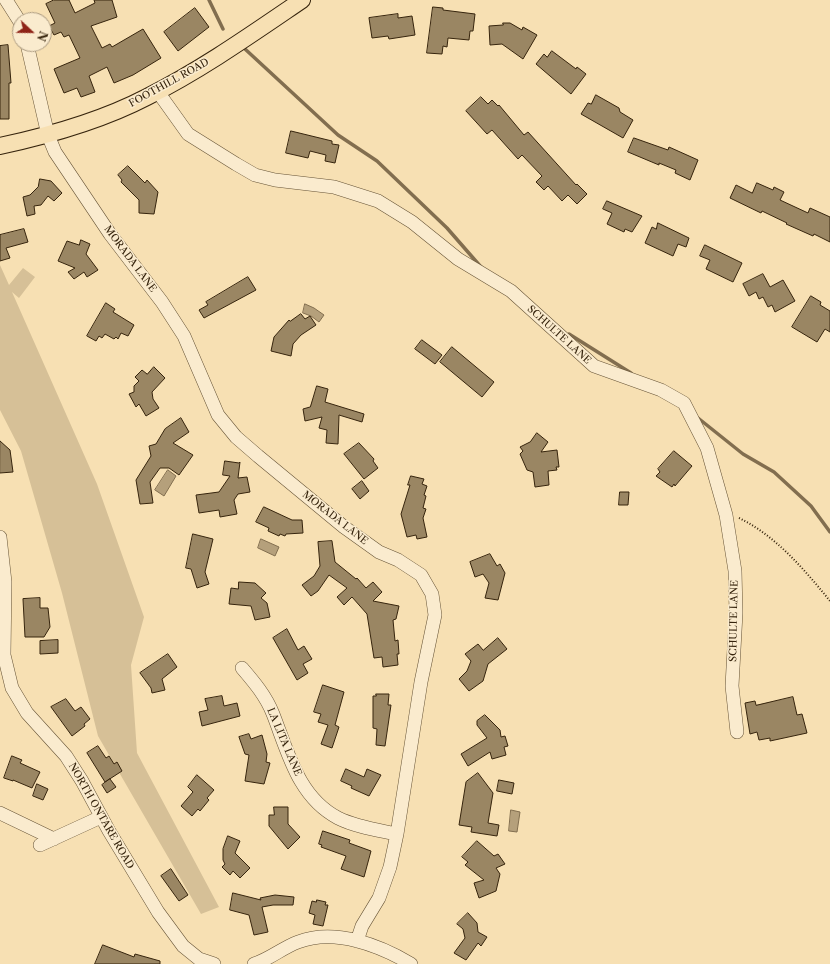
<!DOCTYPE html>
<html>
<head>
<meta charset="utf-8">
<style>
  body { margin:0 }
  #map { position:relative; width:830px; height:964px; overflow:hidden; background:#f7e0b3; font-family:"Libre Caslon Text",serif }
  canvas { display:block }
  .north { position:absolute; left:12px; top:12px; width:40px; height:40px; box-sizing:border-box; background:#faebce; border:1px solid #ac9b81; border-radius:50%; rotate:112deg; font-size:11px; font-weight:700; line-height:16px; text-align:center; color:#36240d }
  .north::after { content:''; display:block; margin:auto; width:14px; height:18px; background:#8f2418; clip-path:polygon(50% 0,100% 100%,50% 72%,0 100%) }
</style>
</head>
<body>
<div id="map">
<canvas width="830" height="964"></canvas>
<div class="north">N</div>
</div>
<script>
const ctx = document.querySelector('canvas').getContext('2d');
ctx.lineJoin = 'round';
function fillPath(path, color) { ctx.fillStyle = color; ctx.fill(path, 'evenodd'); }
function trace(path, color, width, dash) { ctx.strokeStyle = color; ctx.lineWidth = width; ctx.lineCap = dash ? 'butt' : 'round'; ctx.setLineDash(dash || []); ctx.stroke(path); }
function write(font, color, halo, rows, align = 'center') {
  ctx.font = font + ' "Libre Caslon Text",serif'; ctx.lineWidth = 3; ctx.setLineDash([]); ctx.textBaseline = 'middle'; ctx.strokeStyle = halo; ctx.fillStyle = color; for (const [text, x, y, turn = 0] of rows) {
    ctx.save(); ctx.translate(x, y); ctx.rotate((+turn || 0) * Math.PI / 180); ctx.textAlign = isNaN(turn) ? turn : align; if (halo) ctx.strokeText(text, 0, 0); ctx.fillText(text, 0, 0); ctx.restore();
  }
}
fillPath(new Path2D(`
  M 0,265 L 9,285 L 23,268 L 35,277 L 19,298 L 12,292 L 97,484 L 144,617 L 131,665 L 137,753 L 219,907 L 201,914 L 98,736 L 62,593 L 21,451 L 0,410 Z`), '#d6c097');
const water = new Path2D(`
  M 305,304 L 314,308 L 324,315 L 319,322 L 311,316 L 303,313 Z
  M 168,470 L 176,476 L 164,496 L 155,490 Z
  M 261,539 L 279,547 L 275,556 L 258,548 Z
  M 511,810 L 520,812 L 517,832 L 509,831 Z`);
fillPath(water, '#b5a07b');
trace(water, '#826e4f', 1);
trace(new Path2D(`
  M 209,0 L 223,29
  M 245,49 L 338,135 L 377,161 L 447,228 L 481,267
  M 569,334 L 631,373
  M 698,418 L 743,454 L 774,472 L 811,506 L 830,532`), '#826e4f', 3.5);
const building = new Path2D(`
  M 54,0 L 69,0 L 75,13 L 95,3 L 94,0 L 112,0 L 117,17 L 91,26 L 102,48 L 110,44 L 112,47 L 143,29 L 161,58 L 133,75 L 114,83 L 107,67 L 89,76 L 95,92 L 81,97 L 77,88 L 64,93 L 54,69 L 80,58 L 69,35 L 64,37 L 61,32 L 54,35 L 49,26 L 55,23 L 46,4 Z
  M 433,7 L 443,8 L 443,10 L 475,14 L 473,31 L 470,31 L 469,40 L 448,38 L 447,47 L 443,46 L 442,54 L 427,53 Z
  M 195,8 L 209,27 L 178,51 L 164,32 Z
  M 398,14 L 398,18 L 412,16 L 415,35 L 389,39 L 388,36 L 372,38 L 369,18 Z
  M 503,23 L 510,23 L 522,30 L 523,27 L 537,35 L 523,59 L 502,44 L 490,45 L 489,26 L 503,25 Z
  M 8,45 L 11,83 L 9,83 L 9,119 L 0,119 L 0,46 Z
  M 552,51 L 576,69 L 577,67 L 586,74 L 571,94 L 536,64 L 544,54 L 547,57 Z
  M 596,95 L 619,108 L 620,112 L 633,120 L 623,138 L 581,114 L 588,103 L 591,104 Z
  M 481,97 L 488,104 L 492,100 L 498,106 L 499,105 L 524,135 L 528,132 L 576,185 L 577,184 L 587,194 L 577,204 L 568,195 L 562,201 L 548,186 L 544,190 L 536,182 L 542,176 L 522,155 L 518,159 L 492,130 L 487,134 L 466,111 Z
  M 291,131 L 332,141 L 332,144 L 339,145 L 335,163 L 325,161 L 326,155 L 310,151 L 308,158 L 286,153 Z
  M 634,138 L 668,150 L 669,147 L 698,160 L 690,180 L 675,173 L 676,170 L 659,163 L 659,165 L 628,152 Z
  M 128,166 L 145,183 L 147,180 L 158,192 L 154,214 L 139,213 L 139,200 L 121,182 L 122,180 L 118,175 Z
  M 40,179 L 51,181 L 62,193 L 54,201 L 48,196 L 41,205 L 34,206 L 35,214 L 27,216 L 23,197 L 30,195 L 38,187 Z
  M 757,183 L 773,190 L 774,187 L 784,192 L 780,200 L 808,213 L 810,208 L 830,217 L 830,242 L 814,234 L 813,236 L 786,224 L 787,223 L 762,211 L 761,213 L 730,198 L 736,185 L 752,193 Z
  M 607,201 L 642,216 L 632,232 L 625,229 L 624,232 L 607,224 L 612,213 L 603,209 Z
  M 658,223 L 689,238 L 686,247 L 678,244 L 673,256 L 645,243 L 652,227 L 656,229 Z
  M 24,229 L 28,242 L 6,248 L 10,258 L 0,261 L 0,235 Z
  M 81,240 L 90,244 L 86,254 L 98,270 L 87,277 L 84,272 L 74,279 L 68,272 L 75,268 L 58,261 L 67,241 L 79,245 Z
  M 705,245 L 742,263 L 733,282 L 706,269 L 710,260 L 700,256 Z
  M 763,274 L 770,287 L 783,280 L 795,301 L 775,312 L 772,305 L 768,307 L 763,297 L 759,299 L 756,292 L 749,296 L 743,284 Z
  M 248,277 L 256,290 L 204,318 L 199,310 L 208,305 L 206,302 Z
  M 811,296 L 821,302 L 820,305 L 830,311 L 830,332 L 825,329 L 817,342 L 792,327 Z
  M 106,303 L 115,309 L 113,312 L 134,325 L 128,336 L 121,333 L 118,339 L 116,337 L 114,339 L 105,334 L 102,338 L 99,336 L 96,341 L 87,336 Z
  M 301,314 L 305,319 L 310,316 L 316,325 L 301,335 L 293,344 L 291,356 L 271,351 L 274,337 L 289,320 L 290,321 Z
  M 422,340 L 442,355 L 435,364 L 415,349 Z
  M 452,347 L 494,382 L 482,397 L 440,362 Z
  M 154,367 L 165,378 L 152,392 L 153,399 L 159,408 L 146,416 L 139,404 L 136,407 L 129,394 L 134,392 L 134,386 L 139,381 L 135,377 L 142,370 L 147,374 Z
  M 317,386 L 328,389 L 325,402 L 364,414 L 362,422 L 339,415 L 338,444 L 326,443 L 327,430 L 319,428 L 322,417 L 305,421 L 303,409 L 310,407 Z
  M 181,418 L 189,432 L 173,443 L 193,455 L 179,475 L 169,468 L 160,468 L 150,482 L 153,503 L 140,504 L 136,480 L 151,456 L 149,446 L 156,444 L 165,429 Z
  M 537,433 L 548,442 L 541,452 L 557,450 L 559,467 L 556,467 L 557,470 L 548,471 L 549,485 L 535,487 L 533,472 L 527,470 L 520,454 L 523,451 L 520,447 L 530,442 Z
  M 0,441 L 10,450 L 13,472 L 0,473 Z
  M 359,443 L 374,459 L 373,461 L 378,468 L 364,479 L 344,454 Z
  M 674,451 L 692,466 L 675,486 L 674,484 L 672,487 L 656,476 L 660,472 L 658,469 Z
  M 225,461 L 239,463 L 240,462 L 238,478 L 247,477 L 250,492 L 238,494 L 234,500 L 237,514 L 220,517 L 219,510 L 199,513 L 196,495 L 219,492 L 230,476 L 223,475 Z
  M 411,476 L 424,479 L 422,484 L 427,486 L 424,495 L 426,496 L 423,508 L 426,509 L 423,518 L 427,537 L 417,539 L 416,535 L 407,537 L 401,514 L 410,485 L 408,485 Z
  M 362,481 L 369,491 L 360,499 L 352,489 Z
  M 620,492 L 629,492 L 628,505 L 619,505 Z
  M 264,507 L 292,520 L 302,520 L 303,533 L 286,534 L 285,536 L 280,534 L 279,536 L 268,531 L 269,528 L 256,522 Z
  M 193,534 L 213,539 L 205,572 L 209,584 L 197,588 L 191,569 L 186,568 Z
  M 332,541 L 335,562 L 356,579 L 357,578 L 366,588 L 373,582 L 382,592 L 373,601 L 399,606 L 396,619 L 393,620 L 395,641 L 398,640 L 399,654 L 397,654 L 398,665 L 383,667 L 382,657 L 374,658 L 367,614 L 352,597 L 344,605 L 337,597 L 347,588 L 329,575 L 318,591 L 311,596 L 302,585 L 314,576 L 320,566 L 318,542 Z
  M 490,554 L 497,566 L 500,564 L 505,573 L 498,600 L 485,598 L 489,583 L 483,574 L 475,577 L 470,562 Z
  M 239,582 L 255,583 L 266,593 L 261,598 L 267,603 L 270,617 L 255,620 L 251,606 L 229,604 L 231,588 L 238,589 Z
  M 40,598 L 40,608 L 48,608 L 50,627 L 44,637 L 25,637 L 23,599 Z
  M 287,629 L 298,650 L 304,646 L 312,659 L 303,664 L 308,673 L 297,680 L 273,638 Z
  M 498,638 L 507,649 L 488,664 L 483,681 L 469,691 L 459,679 L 467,671 L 471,661 L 465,654 L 478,644 L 483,650 Z
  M 58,640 L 58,653 L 40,654 L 40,641 Z
  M 168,654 L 177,667 L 162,679 L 165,690 L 152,693 L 151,688 L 140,673 Z
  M 323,685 L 344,692 L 335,725 L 339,727 L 332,748 L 321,744 L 328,725 L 318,722 L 321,714 L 314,712 Z
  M 376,694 L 389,694 L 388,705 L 391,705 L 385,746 L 376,745 L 377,729 L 373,728 L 373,696 L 376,696 Z
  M 222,696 L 224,706 L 237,703 L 240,716 L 202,726 L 199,712 L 208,710 L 205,699 Z
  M 793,697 L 797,715 L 802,714 L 807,733 L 770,741 L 770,738 L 759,740 L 757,732 L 750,734 L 745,703 L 755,701 L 756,705 Z
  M 66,699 L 75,711 L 81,707 L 90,719 L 84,724 L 85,726 L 72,736 L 51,707 Z
  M 485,715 L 500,730 L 501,737 L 505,736 L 508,746 L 504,747 L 506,755 L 492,759 L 490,752 L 468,766 L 461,754 L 487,738 L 477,725 L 477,721 Z
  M 249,734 L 251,739 L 262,735 L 267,754 L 266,762 L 270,763 L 264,784 L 245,781 L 249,755 L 245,754 L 239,737 Z
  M 98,746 L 106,758 L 109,756 L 114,764 L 117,762 L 122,771 L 105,782 L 87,753 Z
  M 12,756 L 22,760 L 20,763 L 40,772 L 32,788 L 13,780 L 13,781 L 4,778 Z
  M 346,769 L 364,777 L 367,769 L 381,775 L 369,796 L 351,788 L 352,786 L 341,781 Z
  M 478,773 L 493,793 L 488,823 L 499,825 L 497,836 L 471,832 L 472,827 L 459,825 L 466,782 Z
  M 197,775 L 214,790 L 207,798 L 209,800 L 200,811 L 198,809 L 192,816 L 181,806 L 193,792 L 188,787 Z
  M 110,779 L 116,787 L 107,793 L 102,785 Z
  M 499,780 L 514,783 L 512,794 L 497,791 Z
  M 37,784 L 48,789 L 43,800 L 33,796 Z
  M 274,807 L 288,807 L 288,824 L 300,837 L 288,849 L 269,826 L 269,815 L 274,815 Z
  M 323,831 L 350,840 L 349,843 L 371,851 L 364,877 L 341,869 L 346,856 L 321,847 L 322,845 L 319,844 Z
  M 228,836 L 240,841 L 235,853 L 250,868 L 240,878 L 233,871 L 230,875 L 222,867 L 225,864 L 223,860 L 223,849 Z
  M 477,841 L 494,856 L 498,854 L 505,864 L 496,868 L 500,874 L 496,891 L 479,898 L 474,883 L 484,880 L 465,865 L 468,862 L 462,857 Z
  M 171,869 L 188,895 L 179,901 L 161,876 Z
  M 233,893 L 261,900 L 260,898 L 275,895 L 294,897 L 293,905 L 273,905 L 262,907 L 268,932 L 254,935 L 249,915 L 230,910 Z
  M 317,900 L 326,902 L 325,905 L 328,905 L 323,926 L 313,924 L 315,915 L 309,913 L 312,901 L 316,902 Z
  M 468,913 L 477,923 L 478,932 L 487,937 L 481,946 L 478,943 L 466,960 L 454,953 L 465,938 L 463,929 L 457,924 Z
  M 103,945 L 134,957 L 135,954 L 160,961 L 160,964 L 95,964 Z`);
fillPath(building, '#9a8663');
trace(building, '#36240d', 1);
const minor = new Path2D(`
  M 6,0 L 20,22
  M 27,44 L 48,135 L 55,152 L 110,234 L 162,302 L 184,336 L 218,415 L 236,437 L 258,456 L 344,527 L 379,552 L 398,560 L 421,575 L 432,594 L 435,615 L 421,682 L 397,834 L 390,867 L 379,898 L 362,926 L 357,941
  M 158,92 L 188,134 L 236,164 L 255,175 L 275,180 L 334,187 L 378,201 L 412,222 L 458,259 L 511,291 L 594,366 L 661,390 L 684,403 L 707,448 L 726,515 L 735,571 L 736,613 L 732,686 L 737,732
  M 0,537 L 5,582 L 4,655 L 12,688 L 27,713 L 66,756 L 82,781 L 109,831 L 158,912 L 183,946 L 199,959 L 214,964
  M 242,668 C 254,682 266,696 273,714 C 288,752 298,797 338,818 C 356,827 378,830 397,834
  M 0,813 L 54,839
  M 40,845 L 101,817
  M 254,964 C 270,959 282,948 298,942 C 335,928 379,945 411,964`);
const major = new Path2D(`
  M 0,146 C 51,135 101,121 147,97 C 201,70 252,34 302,0`);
trace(minor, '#665336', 14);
trace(major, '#36240d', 18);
trace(new Path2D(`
  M 739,518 C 776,536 804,569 830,601`), '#36240d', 2, [1, 2]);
trace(minor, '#faebce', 13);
trace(major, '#f7e0b3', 16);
write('10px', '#36240d', '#faebce', [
  ["FOOTHILL ROAD",169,83,-29],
  ["MORADA LANE",130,259,53],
  ["SCHULTE LANE",559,335,42],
  ["MORADA LANE",335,518,38],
  ["SCHULTE LANE",734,621,-89],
  ["LA LITA LANE",284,742,67],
  ["NORTH ONTARE ROAD",101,816,60]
]);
</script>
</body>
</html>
